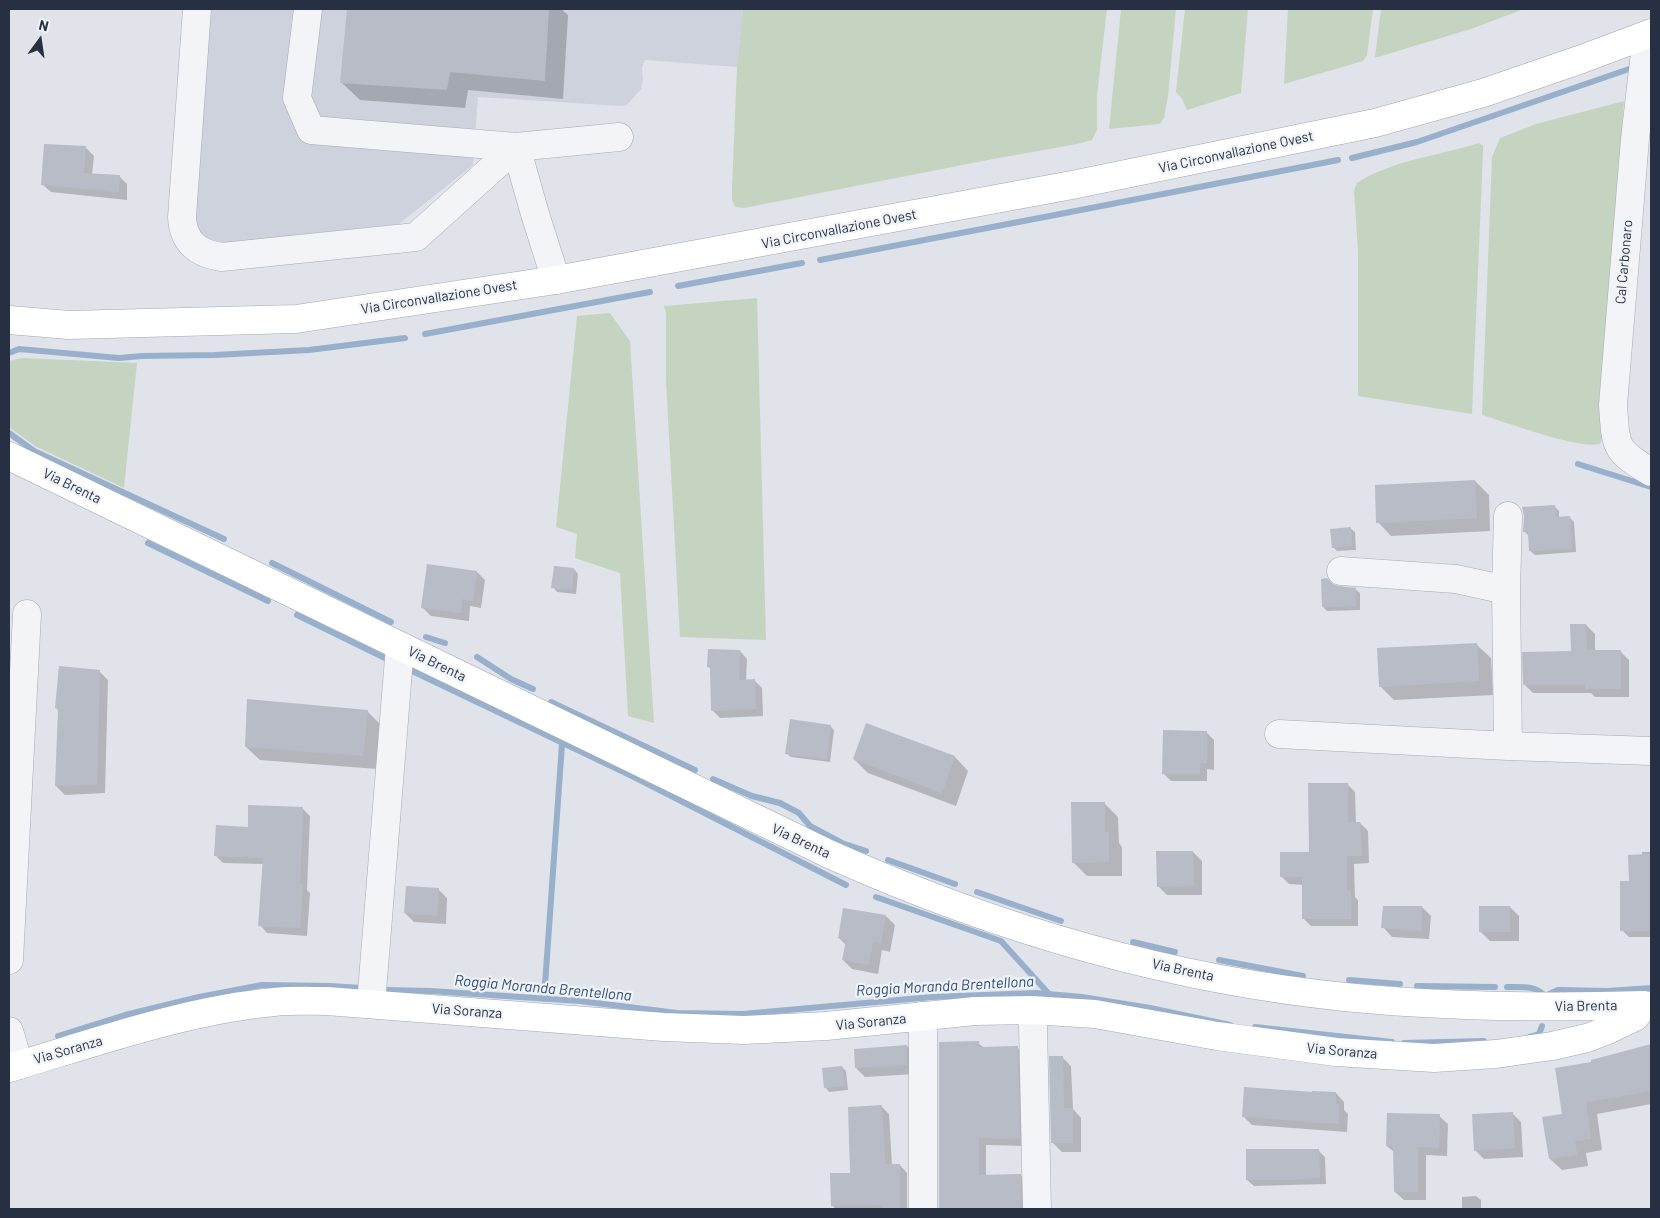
<!DOCTYPE html>
<html>
<head>
<meta charset="utf-8">
<style>
  body { margin:0 }
  #map { position:relative; width:1660px; height:1218px; overflow:hidden; background:#e0e3ea; font-family:Barlow,sans-serif }
  canvas { display:block }
  .frame { position:absolute; inset:0; border:10px solid #273042; pointer-events:none }
  .north { position:absolute; left:15px; top:15px; width:50px; height:50px; -webkit-text-stroke:4px #f0f3f7; paint-order:stroke; rotate:14deg; font-size:14px; font-weight:700; line-height:20px; text-align:center; color:#273042 }
  .north::after { content:''; display:block; margin:auto; width:18px; height:22px; background:#273042; clip-path:polygon(50% 0,100% 100%,50% 72%,0 100%) }
</style>
</head>
<body>
<div id="map">
<canvas width="1660" height="1218"></canvas>
<div class="frame"></div>
<div class="north">N</div>
</div>
<script>
const ctx = document.querySelector('canvas').getContext('2d');
ctx.lineJoin = 'round';
function fillPath(path, color) { ctx.fillStyle = color; ctx.fill(path, 'evenodd'); }
function trace(path, color, width, dash) { ctx.strokeStyle = color; ctx.lineWidth = width; ctx.lineCap = dash ? 'butt' : 'round'; ctx.setLineDash(dash || []); ctx.stroke(path); }
function write(font, color, halo, rows, align = 'center') {
  ctx.font = font + ' Barlow,sans-serif'; ctx.lineWidth = 4.5; ctx.setLineDash([]); ctx.textBaseline = 'middle'; ctx.strokeStyle = halo; ctx.fillStyle = color; for (const [text, x, y, turn = 0] of rows) {
    ctx.save(); ctx.translate(x, y); ctx.rotate((+turn || 0) * Math.PI / 180); ctx.textAlign = isNaN(turn) ? turn : align; if (halo) ctx.strokeText(text, 0, 0); ctx.fillText(text, 0, 0); ctx.restore();
  }
}
fillPath(new Path2D(`
  M 209,9 L 743,9 L 737,67 L 645,60 L 642,67 L 643,80 L 641,89 L 627,105 L 621,106 L 478,97 L 473,165 L 399,224 L 225,243 L 209,239 L 203,236 L 197,228 L 191,212 Z`), '#ced2dc');
fillPath(new Path2D(`
  M 743,9 L 1107,9 L 1097,95 L 1097,130 L 1092,140 L 1077,144 L 993,159 L 744,208 L 735,207 L 732,200 L 732,188 L 737,67 Z
  M 1121,9 L 1176,9 L 1168,96 L 1164,118 L 1160,124 L 1109,129 Z
  M 1185,9 L 1248,9 L 1241,93 L 1187,110 L 1182,99 L 1176,92 Z
  M 1288,9 L 1373,9 L 1367,55 L 1363,61 L 1284,84 Z
  M 1381,9 L 1524,9 L 1471,29 L 1378,57 L 1375,57 Z
  M 1624,101 L 1611,282 L 1599,399 L 1602,438 L 1600,444 C 1577,449 1508,423 1482,415 L 1492,157 L 1500,138 L 1536,124 Z
  M 1479,143 L 1483,146 L 1483,151 L 1472,414 L 1358,396 L 1358,252 L 1354,190 L 1357,183 C 1389,161 1441,155 1479,143 Z
  M 757,298 L 766,640 L 680,637 L 666,381 L 666,313 L 664,306 Z
  M 610,313 L 630,341 L 654,723 L 628,716 L 620,573 L 575,558 L 577,534 L 556,527 L 577,316 Z
  M 22,358 L 137,363 L 124,488 L 35,446 L 9,427 L 9,361 Z`), '#c5d4c0');
fillPath(new Path2D(`
  M 348,9 L 561,9 L 568,15 L 563,99 L 468,90 L 465,108 L 360,100 L 341,82 Z
  M 86,148 L 94,156 L 92,175 L 119,176 L 127,184 L 127,200 L 51,192 L 42,184 Z
  M 1475,481 L 1489,495 L 1490,531 L 1391,536 L 1378,522 Z
  M 1555,507 L 1559,511 L 1559,518 L 1570,518 L 1574,522 L 1576,552 L 1535,555 L 1530,551 L 1529,536 L 1524,531 Z
  M 1350,528 L 1355,532 L 1356,550 L 1337,551 L 1333,547 Z
  M 574,569 L 578,574 L 576,594 L 557,592 L 553,587 Z
  M 477,572 L 485,580 L 481,608 L 470,606 L 469,621 L 431,616 L 422,607 Z
  M 1333,585 L 1355,589 L 1360,593 L 1360,610 L 1327,611 L 1323,607 Z
  M 1586,625 L 1595,634 L 1595,651 L 1620,651 L 1629,660 L 1629,697 L 1595,697 L 1591,693 L 1533,693 L 1524,684 L 1572,653 Z
  M 1477,645 L 1491,658 L 1493,695 L 1394,700 L 1380,686 Z
  M 740,651 L 747,659 L 746,681 L 755,681 L 762,688 L 763,716 L 720,718 L 712,710 L 711,669 L 708,667 Z
  M 99,671 L 108,680 L 105,793 L 65,795 L 56,786 L 59,711 L 56,708 Z
  M 368,712 L 381,725 L 377,769 L 260,760 L 246,747 Z
  M 867,725 L 955,757 L 968,771 L 956,806 L 868,773 L 854,759 Z
  M 830,726 L 834,730 L 830,762 L 791,757 L 786,753 Z
  M 1206,732 L 1214,740 L 1214,770 L 1207,769 L 1207,781 L 1171,781 L 1163,773 Z
  M 1347,784 L 1355,792 L 1356,823 L 1360,823 L 1368,831 L 1369,863 L 1354,864 L 1355,897 L 1358,900 L 1358,926 L 1311,926 L 1303,918 L 1303,885 L 1289,884 L 1281,876 L 1310,853 Z
  M 1104,803 L 1118,817 L 1119,843 L 1122,847 L 1122,876 L 1087,876 L 1073,862 Z
  M 302,808 L 310,816 L 307,890 L 310,893 L 307,936 L 267,933 L 260,925 L 263,864 L 223,863 L 215,855 L 249,829 Z
  M 1193,852 L 1202,861 L 1202,895 L 1167,895 L 1158,886 Z
  M 1642,852 L 1651,852 L 1651,937 L 1629,937 L 1622,930 L 1630,882 L 1642,856 Z
  M 438,889 L 447,898 L 446,924 L 414,922 L 405,913 Z
  M 1422,907 L 1431,916 L 1429,939 L 1392,937 L 1383,927 Z
  M 1510,907 L 1519,916 L 1519,941 L 1490,941 L 1481,932 Z
  M 886,916 L 895,925 L 890,952 L 882,950 L 878,974 L 852,969 L 843,960 L 846,945 L 839,938 Z
  M 978,1043 L 984,1048 L 1017,1047 L 1025,1055 L 1027,1146 L 986,1145 L 986,1176 L 1020,1175 L 1028,1182 L 1028,1209 L 946,1209 L 940,1203 Z
  M 907,1046 L 916,1055 L 916,1074 L 865,1077 L 856,1068 Z
  M 1651,1046 L 1651,1104 L 1597,1114 L 1602,1150 L 1586,1153 L 1588,1166 L 1562,1170 L 1550,1159 L 1564,1115 L 1592,1063 L 1592,1061 Z
  M 1062,1057 L 1071,1066 L 1073,1109 L 1081,1118 L 1081,1152 L 1062,1152 L 1052,1142 Z
  M 842,1067 L 846,1071 L 848,1090 L 829,1092 L 825,1087 Z
  M 1336,1093 L 1344,1102 L 1344,1110 L 1348,1114 L 1347,1132 L 1252,1125 L 1243,1116 L 1313,1094 Z
  M 882,1107 L 889,1114 L 892,1165 L 900,1165 L 907,1173 L 907,1209 L 836,1209 L 832,1205 L 852,1174 Z
  M 1512,1113 L 1521,1122 L 1523,1157 L 1484,1159 L 1475,1150 Z
  M 1439,1116 L 1448,1124 L 1447,1156 L 1426,1155 L 1426,1200 L 1404,1200 L 1395,1192 L 1395,1153 L 1387,1146 Z
  M 1318,1150 L 1325,1157 L 1326,1184 L 1254,1186 L 1247,1180 Z
  M 1476,1196 L 1481,1200 L 1481,1209 L 1462,1209 L 1462,1197 Z`), '#0003');
trace(new Path2D(`
  M 1352,158 L 1417,142 L 1632,68
  M 820,260 C 993,227 1165,194 1338,160
  M 678,286 L 802,263
  M 425,334 L 650,292
  M 9,353 L 19,349 L 119,358 L 142,356 L 215,355 L 309,350 L 405,338
  M 9,433 L 34,451 L 224,539
  M 1578,464 L 1651,487
  M 148,543 L 268,601
  M 272,563 L 391,622
  M 297,615 L 385,658
  M 426,637 L 445,643
  M 477,657 L 511,679 L 533,689
  M 408,669 L 632,776 L 846,885
  M 551,702 L 695,770
  M 713,779 L 752,796 L 780,803 L 799,813 L 810,826 L 842,843 L 866,851
  M 888,860 L 955,884
  M 977,892 L 1061,921
  M 876,897 L 1001,941 L 1049,994
  M 1133,942 L 1175,952
  M 1219,960 L 1303,976
  M 1349,980 L 1400,984
  M 1417,986 L 1495,987
  M 1507,987 C 1522,987 1535,985 1545,996 L 1558,990 L 1608,991 L 1651,988
  M 385,990 L 431,991 L 580,1001 L 677,1013 L 743,1014 L 932,997 L 1036,993 L 1082,997 L 1150,1008 L 1230,1025
  M 544,999 L 562,744
  M 1255,1027 L 1392,1042
  M 58,1036 L 125,1015 L 199,997 L 262,985 L 330,986 L 361,988
  M 1529,1037 L 1539,1034 L 1542,1026
  M 1404,1043 L 1484,1041`), '#99b0cc', 6);
fillPath(new Path2D(`
  M 347,9 L 549,9 L 545,81 L 450,72 L 447,90 L 340,83 Z
  M 44,144 L 86,146 L 84,173 L 120,175 L 119,192 L 41,185 Z
  M 1475,480 L 1477,518 L 1376,523 L 1375,485 Z
  M 1555,505 L 1556,517 L 1570,516 L 1572,549 L 1529,551 L 1528,532 L 1523,532 L 1524,516 L 1522,507 Z
  M 1351,527 L 1352,546 L 1332,548 L 1330,529 Z
  M 427,564 L 477,571 L 473,601 L 462,599 L 461,613 L 421,608 Z
  M 554,566 L 574,568 L 572,590 L 551,588 Z
  M 1327,578 L 1333,584 L 1339,586 L 1356,588 L 1356,606 L 1322,607 L 1321,579 Z
  M 1570,624 L 1586,624 L 1587,650 L 1621,650 L 1621,689 L 1585,689 L 1585,685 L 1523,685 L 1522,652 L 1571,651 Z
  M 1477,643 L 1479,681 L 1379,687 L 1377,648 Z
  M 708,649 L 740,650 L 739,680 L 755,679 L 756,709 L 711,711 L 710,667 L 707,667 Z
  M 59,666 L 100,670 L 97,785 L 55,786 L 58,709 L 55,708 Z
  M 247,699 L 368,710 L 363,756 L 245,747 Z
  M 790,719 L 831,725 L 827,759 L 785,754 Z
  M 866,723 L 955,756 L 942,793 L 853,759 Z
  M 1163,730 L 1207,731 L 1207,763 L 1200,763 L 1200,774 L 1162,774 Z
  M 1308,783 L 1348,783 L 1348,822 L 1360,822 L 1362,856 L 1347,856 L 1347,891 L 1351,891 L 1351,919 L 1302,919 L 1302,877 L 1280,877 L 1280,852 L 1309,852 Z
  M 1071,802 L 1105,802 L 1105,832 L 1109,832 L 1109,862 L 1072,863 Z
  M 248,805 L 303,807 L 300,884 L 303,884 L 300,928 L 258,926 L 263,858 L 214,856 L 216,825 L 248,827 Z
  M 1156,851 L 1193,851 L 1194,886 L 1157,887 Z
  M 1651,854 L 1651,931 L 1620,931 L 1620,881 L 1629,881 L 1628,855 Z
  M 406,886 L 439,888 L 437,916 L 404,913 Z
  M 1383,906 L 1422,906 L 1421,931 L 1381,928 Z
  M 1479,906 L 1510,906 L 1510,932 L 1479,932 Z
  M 843,908 L 886,915 L 881,943 L 873,942 L 869,965 L 842,960 L 846,940 L 838,938 Z
  M 979,1041 L 979,1047 L 1018,1046 L 1020,1139 L 979,1138 L 979,1175 L 1021,1174 L 1021,1209 L 939,1209 L 939,1042 Z
  M 1651,1044 L 1651,1091 L 1586,1102 L 1591,1139 L 1575,1141 L 1577,1155 L 1549,1159 L 1542,1117 L 1562,1114 L 1555,1068 L 1591,1062 L 1591,1060 Z
  M 907,1045 L 907,1065 L 855,1068 L 854,1049 Z
  M 1049,1056 L 1063,1056 L 1064,1108 L 1073,1108 L 1073,1143 L 1051,1143 Z
  M 842,1066 L 845,1086 L 824,1088 L 822,1068 Z
  M 1244,1087 L 1312,1092 L 1312,1091 L 1336,1092 L 1336,1104 L 1339,1104 L 1339,1124 L 1242,1117 Z
  M 882,1105 L 885,1164 L 900,1164 L 900,1209 L 882,1209 L 882,1205 L 831,1206 L 830,1173 L 850,1173 L 848,1107 Z
  M 1513,1112 L 1515,1148 L 1474,1151 L 1472,1114 Z
  M 1387,1113 L 1440,1114 L 1439,1148 L 1418,1147 L 1418,1192 L 1394,1192 L 1393,1146 L 1386,1146 Z
  M 1246,1149 L 1319,1149 L 1320,1178 L 1289,1180 L 1246,1180 Z`), '#b7bcc7');
const minor = new Path2D(`
  M 197,9 L 182,217 C 183,242 198,254 222,257 L 416,237 L 516,147 L 535,214 L 556,280
  M 308,9 L 297,98 L 311,130 L 516,147 L 619,137
  M 1647,35 L 1635,139 L 1613,405 C 1616,447 1614,450 1651,472
  M 1341,571 L 1456,579 L 1506,590 L 1508,746
  M 1506,590 L 1508,516
  M 1279,734 L 1508,746 L 1651,751
  M 9,960 L 27,614
  M 371,1004 L 400,646
  M 1031,1010 L 1033,1026 L 1037,1209
  M 922,1016 L 923,1031 L 923,1209
  M 9,1031 L 19,1065`);
const major = new Path2D(`
  M 9,320 L 69,325 L 296,319 L 556,280 L 1072,185 L 1375,123 L 1483,93 L 1582,59 L 1651,33
  M 9,456 L 829,854 C 992,927 1167,979 1345,997 C 1445,1007 1544,1008 1644,1005
  M 9,1068 C 94,1043 186,1010 274,1002 C 291,1000 309,1001 327,1001 L 664,1027 L 744,1030 L 826,1026 L 975,1011 L 1031,1010 L 1095,1014 L 1217,1036 L 1336,1052 L 1434,1058 L 1496,1054 L 1552,1046 L 1587,1038 L 1608,1030 L 1635,1017 L 1644,1005`);
trace(minor, '#a5aab4', 29);
trace(major, '#9ea7b6', 29);
trace(minor, '#f3f4f8', 28);
trace(major, '#fff', 28);
write('14px', '#273042', '#f0f3f7', [
  ["Via Circonvallazione Ovest",1236,152,-12],
  ["Via Circonvallazione Ovest",839,229,-11],
  ["Cal Carbonaro",1624,262,-85],
  ["Via Circonvallazione Ovest",439,297,-9],
  ["Via Brenta",72,486,26],
  ["Via Brenta",437,664,26],
  ["Via Brenta",801,841,25],
  ["Via Brenta",1183,970,12],
  ["Via Brenta",1586,1006,-1],
  ["Via Soranza",467,1011,4],
  ["Via Soranza",871,1022,-6],
  ["Via Soranza",68,1050,-16],
  ["Via Soranza",1342,1051,5]
]);
write('italic 15px', '#2f4e79', '#f0f3f7', [
  ["Roggia Moranda Brentellona",945,986,-3],
  ["Roggia Moranda Brentellona",543,988,5]
]);
</script>
</body>
</html>
